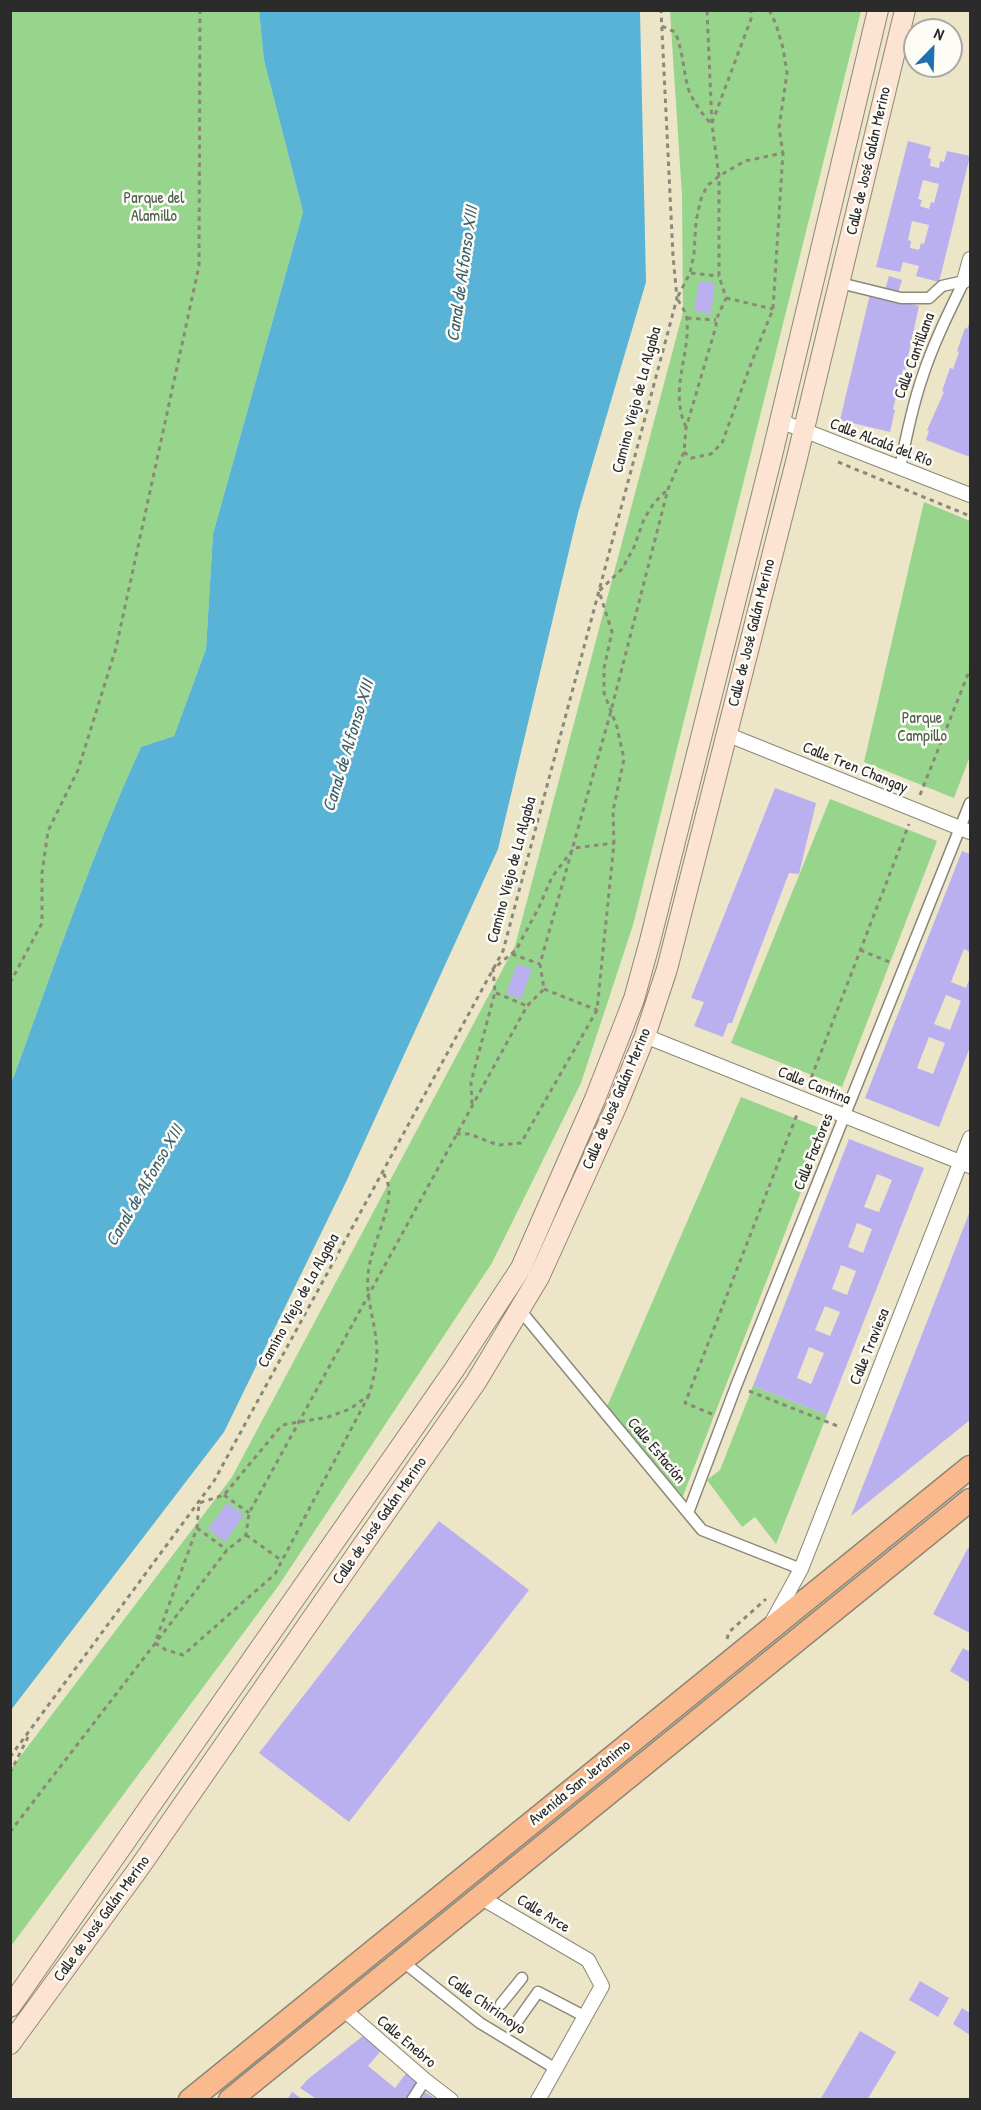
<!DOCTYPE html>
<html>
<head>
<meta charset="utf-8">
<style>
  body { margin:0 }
  #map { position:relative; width:981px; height:2110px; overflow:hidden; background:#ede5c7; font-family:"Patrick Hand",sans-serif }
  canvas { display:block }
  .frame { position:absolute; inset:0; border:12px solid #2b2b2b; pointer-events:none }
  .north { position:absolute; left:903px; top:18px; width:60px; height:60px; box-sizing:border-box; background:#fdfcf7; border:2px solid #a9a8a5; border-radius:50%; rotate:23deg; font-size:16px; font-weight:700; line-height:24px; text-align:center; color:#2b2b2b }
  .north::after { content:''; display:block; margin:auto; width:21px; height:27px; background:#1f6fb2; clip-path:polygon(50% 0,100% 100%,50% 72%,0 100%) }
</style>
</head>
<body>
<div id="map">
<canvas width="981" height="2110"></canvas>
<div class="frame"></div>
<div class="north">N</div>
</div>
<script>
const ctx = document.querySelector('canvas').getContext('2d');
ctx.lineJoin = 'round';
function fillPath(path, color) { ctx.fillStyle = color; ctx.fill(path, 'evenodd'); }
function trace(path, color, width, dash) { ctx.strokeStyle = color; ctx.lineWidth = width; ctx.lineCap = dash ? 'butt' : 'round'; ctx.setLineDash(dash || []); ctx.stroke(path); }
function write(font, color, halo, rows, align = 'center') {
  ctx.font = font + ' "Patrick Hand",sans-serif'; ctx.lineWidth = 5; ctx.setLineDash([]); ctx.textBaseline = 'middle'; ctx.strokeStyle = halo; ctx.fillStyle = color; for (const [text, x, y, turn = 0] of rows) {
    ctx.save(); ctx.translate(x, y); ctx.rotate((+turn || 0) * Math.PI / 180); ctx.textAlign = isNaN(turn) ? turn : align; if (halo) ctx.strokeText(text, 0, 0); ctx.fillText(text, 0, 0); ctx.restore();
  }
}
fillPath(new Path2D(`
  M 11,11 L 259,11 L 264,60 L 303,212 L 213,534 L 206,649 L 174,736 L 141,747 C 92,854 54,966 14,1076 L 11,1081 Z
  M 670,11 L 861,11 L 633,925 L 581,1083 L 492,1263 L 279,1585 L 11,1946 L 10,1770 L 232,1477 L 515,946 L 683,312 L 682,196 Z
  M 924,502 L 970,521 L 970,756 L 954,798 L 864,762 Z
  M 830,799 L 937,841 L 842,1087 L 731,1043 Z
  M 741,1097 L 825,1130 L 681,1501 L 606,1409 Z
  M 753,1386 L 827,1415 L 776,1544 L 755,1517 L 742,1527 L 707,1480 L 720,1470 Z`), '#96d58b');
fillPath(new Path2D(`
  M 259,11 L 640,11 L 646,282 L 578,513 L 498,849 L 346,1182 L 224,1432 L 11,1710 L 11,1081 L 14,1076 C 54,966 92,854 141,747 L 174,736 L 206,649 L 213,534 L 303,212 L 264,60 Z`), '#58b3d6');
fillPath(new Path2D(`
  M 908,141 L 931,147 L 928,158 L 931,159 L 930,166 L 939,168 L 940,161 L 944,162 L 947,151 L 970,156 L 939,282 L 916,276 L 919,266 L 903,262 L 900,272 L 876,267 ZM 923,180 L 939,184 L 934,203 L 931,202 L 929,209 L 920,206 L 922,200 L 918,199 ZM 912,221 L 929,225 L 924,244 L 921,243 L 919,250 L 910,248 L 911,241 L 908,240 Z
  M 889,276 L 902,280 L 898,293 L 885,290 Z
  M 699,281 L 715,283 L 711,314 L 694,311 Z
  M 870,294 L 919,306 L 906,366 L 905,370 L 903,369 L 893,409 L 895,410 L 890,432 L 840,420 Z
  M 970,321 L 970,457 L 926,440 L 929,431 L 927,430 L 944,392 L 942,391 L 950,368 L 953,369 L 959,352 L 957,351 L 965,328 L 967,329 Z
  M 775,788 L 816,803 L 799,874 L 789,873 L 732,1023 L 728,1023 L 723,1037 L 694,1026 L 704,1002 L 691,998 Z
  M 962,851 L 970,854 L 970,931 L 969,936 L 970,937 L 970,952 L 964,949 L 951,982 L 966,988 L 970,977 L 970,1047 L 939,1127 L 865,1098 ZM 946,995 L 961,1001 L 950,1030 L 934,1024 ZM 929,1037 L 945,1043 L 933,1074 L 917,1068 Z
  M 517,964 L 532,969 L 521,999 L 506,993 Z
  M 849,1139 L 924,1168 L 827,1415 L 753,1386 ZM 877,1174 L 892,1180 L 879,1212 L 864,1207 ZM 857,1223 L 872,1229 L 863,1253 L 848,1247 ZM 841,1265 L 856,1271 L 847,1295 L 832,1289 ZM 825,1306 L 840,1312 L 830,1336 L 815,1330 ZM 809,1347 L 824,1353 L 811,1384 L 797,1378 Z
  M 970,1211 L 970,1420 L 851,1516 L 884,1432 Z
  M 227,1503 L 244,1515 L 225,1542 L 208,1529 Z
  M 439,1521 L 529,1590 L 349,1822 L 259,1753 Z
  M 968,1548 L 970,1549 L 970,1633 L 933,1614 Z
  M 963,1648 L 970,1652 L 970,1683 L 950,1671 Z
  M 920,1981 L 949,1998 L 938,2017 L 909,2000 Z
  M 962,2008 L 970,2013 L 970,2035 L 953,2024 Z
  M 860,2031 L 896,2052 L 867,2100 L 820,2100 Z
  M 363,2036 L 381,2051 L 368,2066 L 384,2079 L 395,2088 L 407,2072 L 418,2082 L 406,2100 L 318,2100 L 300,2088 L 308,2079 Z
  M 423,2091 L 434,2098 L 432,2100 L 418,2100 Z
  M 292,2092 L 304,2100 L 287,2100 Z`), '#bbb0ef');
const pedestrian = new Path2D(`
  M 840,283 L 901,298 L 929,298 L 942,286 L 964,281
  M 900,468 C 906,437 912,407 922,378 C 933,344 949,312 964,281
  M 520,1310 L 702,1530 L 801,1569
  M 688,1513 L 736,1386 L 970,803
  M 402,1961 L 480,2023 L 556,2069
  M 501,2004 L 522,1978
  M 516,2023 L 538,1992 L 584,2016
  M 412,2100 L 425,2080`);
const minor = new Path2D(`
  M 964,281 L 970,259
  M 780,421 L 970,495
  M 726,734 L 970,832
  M 645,1036 L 970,1166
  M 772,1622 L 801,1569 L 970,1138
  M 480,1897 L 588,1960 L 602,1986 L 538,2100
  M 342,2008 L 425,2080 L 451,2100`);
const secondary = new Path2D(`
  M 10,2007 L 454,1370 L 521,1268 L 595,1099 L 634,999 L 650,941 L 772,455 L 878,10
  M 10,2044 L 139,1868 L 476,1382 L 539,1277 L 617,1105 L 645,1036 L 667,969 L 796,462 L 905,10`);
const primary = new Path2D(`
  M 190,2100 L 970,1467
  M 230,2100 L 970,1500`);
trace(pedestrian, '#8c8879', 13);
trace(minor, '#8c8879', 16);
trace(secondary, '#8c8879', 22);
trace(primary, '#8c8879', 25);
trace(new Path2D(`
  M 662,26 L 675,32 C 683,50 683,69 688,88 C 693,102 702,113 711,124
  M 712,123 L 751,19 L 751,10
  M 691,273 L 719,276
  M 726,298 L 773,309
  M 687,318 L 716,320
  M 686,427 C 669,390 690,357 687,319 C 686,312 680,304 677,298 L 690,273 L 694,254 L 696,221 L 701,199 L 707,186 L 719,176 L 745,161 L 783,153 L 779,128 L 787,73 L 783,48 L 776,24 L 769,10
  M 684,452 L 691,458 L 711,454 L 722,443 L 752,361 L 773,309 L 783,153
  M 838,462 L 970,516
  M 920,795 L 970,669
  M 860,950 L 892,963
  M 512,954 L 540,964
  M 10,983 L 42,923 L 42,873 L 48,831 L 78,770 L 116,648 L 199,266 L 200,10
  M 544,989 L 597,1010
  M 496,993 L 527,1006
  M 808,1086 L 909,824
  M 472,1104 L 471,1082 L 495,992 L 493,969 L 516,950 L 539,907 L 552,877 L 574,848 L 614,843
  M 456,1134 L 469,1134 L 498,1145 L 521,1143 L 597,1010 L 614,843 L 613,811 L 624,759 L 617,727 L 604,693 L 604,668 L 612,632 L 599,591 L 622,569 L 634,547 L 644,519 L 654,503 L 666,491
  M 749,1391 L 840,1427
  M 369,1395 L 275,1574 L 183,1655 L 166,1650 L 155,1643 L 197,1528 L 199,1503 L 224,1495 L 282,1425 L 328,1417 L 350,1409 L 369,1395 C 374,1377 379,1358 376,1340 C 374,1318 366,1298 368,1275 C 370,1248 390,1214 389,1190 C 389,1184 385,1177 383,1172
  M 712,1414 L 685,1403 L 798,1112
  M 224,1495 L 249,1513
  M 197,1528 L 227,1550
  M 246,1535 L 281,1560
  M 727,1639 L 729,1632 L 766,1599
  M 10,1757 L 214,1481 L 503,951 L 677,298 L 673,256 L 661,10
  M 10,1773 L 28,1737
  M 10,1832 L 227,1550 L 246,1535 L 249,1513 L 527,1006 L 544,989 L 540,964 L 611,711 L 668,489 L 684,452 L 686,428 L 716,326 L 716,320 L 726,298 L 719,276 L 719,176 L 712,125 L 707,10`), '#8c8879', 3, [4.5, 4.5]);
trace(pedestrian, '#fff', 10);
trace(minor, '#fff', 14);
trace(secondary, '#fde3d1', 20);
trace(primary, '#fbba8d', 22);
write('16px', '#2b2b2b', '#fdfcf7', [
  ["Calle de José Galán Merino",869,161,-77],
  ["Calle Cantillana",915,356,-70],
  ["Camino Viejo de La Algaba",637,400,-75],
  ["Calle Alcalá del Río",881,443,21],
  ["Calle de José Galán Merino",752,633,-76],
  ["Calle Tren Changay",855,768,22],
  ["Camino Viejo de La Algaba",512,870,-75],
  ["Calle Cantina",814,1086,22],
  ["Calle de José Galán Merino",617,1099,-67],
  ["Calle Factores",814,1152,-68],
  ["Camino Viejo de La Algaba",299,1301,-61],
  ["Calle Traviesa",870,1347,-68],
  ["Calle Estación",656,1451,50],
  ["Calle de José Galán Merino",380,1521,-55],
  ["Avenida San Jerónimo",580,1783,-39],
  ["Calle Arce",543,1914,31],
  ["Calle de José Galán Merino",102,1919,-54],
  ["Calle Chirimoyo",486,2005,35],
  ["Calle Enebro",406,2042,40]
]);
write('16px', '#4b5e48', '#fdfcf7', [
  ["Parque del",154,199],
  ["Alamillo",154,217],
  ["Parque",922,719],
  ["Campillo",922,737]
]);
write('italic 18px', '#3d616f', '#fdfcf7', [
  ["Canal de Alfonso XIII",463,274,-82],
  ["Canal de Alfonso XIII",349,746,-73],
  ["Canal de Alfonso XIII",145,1186,-60]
]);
</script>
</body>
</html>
